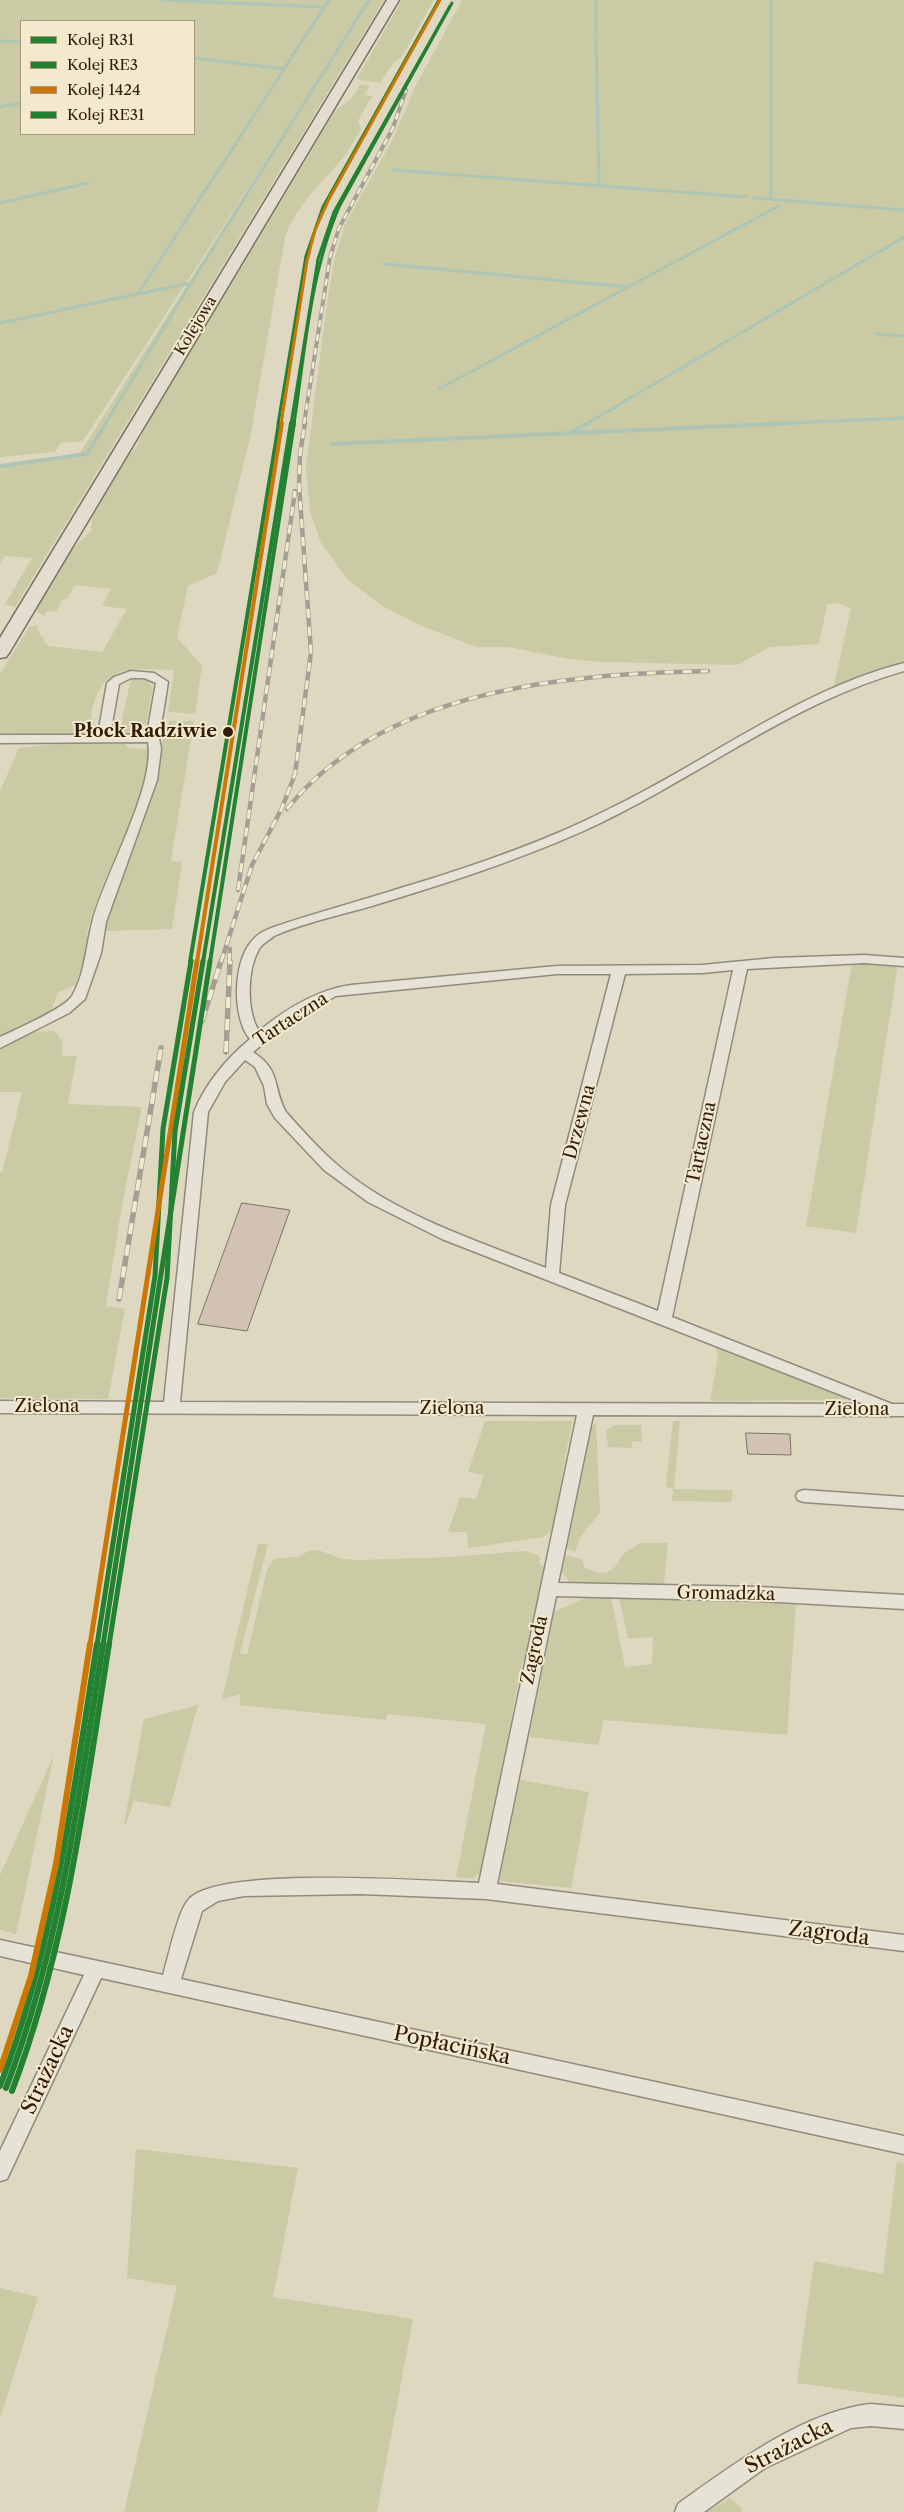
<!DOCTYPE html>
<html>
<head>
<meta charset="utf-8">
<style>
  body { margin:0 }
  #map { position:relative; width:904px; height:2512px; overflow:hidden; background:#dfd8c1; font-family:"Libre Caslon Text",serif }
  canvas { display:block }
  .legend { position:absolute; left:20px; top:20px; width:175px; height:115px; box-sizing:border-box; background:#f3eace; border:1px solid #a69880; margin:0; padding:6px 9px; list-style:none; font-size:15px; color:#321c0c }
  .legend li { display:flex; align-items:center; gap:10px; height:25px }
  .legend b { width:25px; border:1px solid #a69880 }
</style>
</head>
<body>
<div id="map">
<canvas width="904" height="2512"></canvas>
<ul class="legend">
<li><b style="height:6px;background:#238132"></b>Kolej R31</li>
<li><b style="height:6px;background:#238132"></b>Kolej RE3</li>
<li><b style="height:6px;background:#cc7703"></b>Kolej 1424</li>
<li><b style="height:6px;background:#238132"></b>Kolej RE31</li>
</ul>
</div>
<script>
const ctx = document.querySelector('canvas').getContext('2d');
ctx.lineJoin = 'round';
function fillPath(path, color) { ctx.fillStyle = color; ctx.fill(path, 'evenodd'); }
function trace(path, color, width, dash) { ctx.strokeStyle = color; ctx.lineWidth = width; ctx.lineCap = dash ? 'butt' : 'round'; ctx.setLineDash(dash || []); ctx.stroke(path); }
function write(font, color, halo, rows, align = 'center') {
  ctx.font = font + ' "Libre Caslon Text",serif'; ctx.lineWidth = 4; ctx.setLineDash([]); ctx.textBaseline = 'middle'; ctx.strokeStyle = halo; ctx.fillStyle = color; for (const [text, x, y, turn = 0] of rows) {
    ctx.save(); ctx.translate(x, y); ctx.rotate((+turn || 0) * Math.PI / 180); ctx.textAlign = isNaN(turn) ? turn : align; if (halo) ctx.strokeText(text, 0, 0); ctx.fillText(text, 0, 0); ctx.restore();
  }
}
fillPath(new Path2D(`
  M 0,0 L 384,0 L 15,607 L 5,604 L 32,558 L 5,556 L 0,563 L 0,465 L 78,456 L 273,150 L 83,441 L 61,443 L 55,452 L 0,457 ZM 21,21 L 194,21 L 194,134 L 21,134 Z
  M 402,0 L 434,0 L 401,58 L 394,62 L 380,83 L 359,80 L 357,78 Z
  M 462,0 L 904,0 L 904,663 L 833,690 L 851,608 L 836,603 L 827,605 L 819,644 L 770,647 L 737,665 L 603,662 L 568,659 L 509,647 L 477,647 L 424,627 L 384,607 L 348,580 L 321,543 L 310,512 L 306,467 L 327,302 L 335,257 L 345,224 L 393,139 L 414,89 Z
  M 360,85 L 370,85 L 365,95 L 372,96 L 358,121 L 361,129 C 355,139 349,150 342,159 C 322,183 294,208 285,238 L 250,438 L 217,573 L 188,586 L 177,638 L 202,665 L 195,714 L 168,712 L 174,670 C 140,670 108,661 95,700 C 90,712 90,718 97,729 L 94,733 L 81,736 L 0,733 L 0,674 L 29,627 L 39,625 L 37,629 L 48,646 L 102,652 L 127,609 L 102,606 L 111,589 L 75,585 L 67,599 L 63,599 L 56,612 L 47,611 L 44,616 L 35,611 L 71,550 L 91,531 L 92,517 L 128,456 L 137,447 L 145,427 L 335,111 L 351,99 Z
  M 131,678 L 144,679 L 153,687 L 146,724 L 139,731 L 114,734 L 112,730 L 121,726 Z
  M 169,721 L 194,721 L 171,861 L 182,862 L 172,929 L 106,931 L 103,928 Z
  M 57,744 L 125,744 L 129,748 L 151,749 L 148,777 L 102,908 L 94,915 L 88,927 L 87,934 L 91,941 L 89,952 L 75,985 L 59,992 L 50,1012 L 0,1038 L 0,791 L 19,748 Z
  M 852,963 L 898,964 L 856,1233 L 806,1226 Z
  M 53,1031 C 63,1037 63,1045 62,1056 L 77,1056 L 68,1104 L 142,1107 L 122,1205 L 106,1306 L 125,1309 L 108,1399 L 0,1398 L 0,1173 L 2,1173 L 22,1092 L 0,1092 L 0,1047 L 29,1032 Z
  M 715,1344 L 848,1398 L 844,1400 L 710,1401 L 718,1357 Z
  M 485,1421 L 572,1421 L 552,1531 L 543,1537 L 468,1548 L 467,1532 L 448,1532 L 460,1497 L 476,1499 L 484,1475 L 468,1472 Z
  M 673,1421 L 680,1421 L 674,1489 L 733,1490 L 731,1502 L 672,1501 L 673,1490 L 666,1486 Z
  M 596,1423 L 600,1513 L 581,1536 L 575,1552 L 566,1549 L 591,1428 Z
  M 615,1425 L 641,1425 L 642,1442 L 632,1441 L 632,1448 L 608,1447 L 606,1431 Z
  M 640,1543 L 668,1543 L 664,1583 L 661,1587 L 569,1582 L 562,1572 L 565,1555 L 582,1559 L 584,1567 L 595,1572 L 605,1573 L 615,1567 L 623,1554 Z
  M 258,1544 L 268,1544 L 240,1654 L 247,1654 L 267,1570 L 273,1560 L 278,1558 L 298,1557 L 310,1550 L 321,1551 L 342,1559 L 360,1560 L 449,1557 L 524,1551 L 538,1555 L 541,1559 L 538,1561 L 541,1566 L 544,1566 L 526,1662 L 522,1662 L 483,1869 L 473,1879 L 456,1877 L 486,1724 L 387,1714 L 386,1720 L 239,1705 L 241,1694 L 222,1699 Z
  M 611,1597 L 625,1667 L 652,1664 L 653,1637 L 628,1639 L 619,1598 L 796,1604 L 787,1735 L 604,1720 L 598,1745 L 529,1737 L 554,1612 L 585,1598 Z
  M 198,1705 L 170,1807 L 134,1801 L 126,1824 L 124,1824 L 144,1719 Z
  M 54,1755 L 16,1934 L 0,1930 L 0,1875 Z
  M 520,1780 L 589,1792 L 571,1888 L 499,1881 Z
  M 136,2149 L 298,2168 L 273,2297 L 413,2319 L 377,2512 L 124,2512 L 177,2286 L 127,2278 Z
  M 897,2162 L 904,2163 L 904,2398 L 797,2383 L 814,2261 L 883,2274 Z
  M 0,2288 L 38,2297 L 0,2419 Z
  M 730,2498 L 742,2509 L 741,2512 L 706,2512 Z`), '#cacba4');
trace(new Path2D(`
  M 163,0 L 324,7
  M 596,0 L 596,36
  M 771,0 L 771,41
  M 596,40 L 599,186
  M 0,41 L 21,42
  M 771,45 L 771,199
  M 194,58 L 284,69
  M 0,107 L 21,103
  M 394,170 L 746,197
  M 754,198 L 904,210
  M 0,203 L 88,183
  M 385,264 L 628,287 L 779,206
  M 191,283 L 369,0
  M 0,323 L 138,294 L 329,0
  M 876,334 L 904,336
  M 439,389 L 628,287
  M 105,424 L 191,283 L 138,294
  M 586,424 L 904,237
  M 767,424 L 904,418`), '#aec4b4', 3);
trace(new Path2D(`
  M 571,433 L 588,423
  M 332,444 L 794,423
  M 0,466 L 87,454 L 106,423`), '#aec4b4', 4);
const building = new Path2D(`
  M 242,1203 L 290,1210 L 247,1331 L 198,1324 Z
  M 746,1433 L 790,1434 L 791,1455 L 748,1454 Z`);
fillPath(building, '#d2c2b4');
trace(building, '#797264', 1);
const street = new Path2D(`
  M 904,663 L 904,671 C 787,704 689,784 579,833 C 513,862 444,884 375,905 C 342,915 305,922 274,936 C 269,940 262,944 259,949 C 247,970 246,1011 259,1031 C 286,1009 316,990 351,985 L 557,966 L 702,965 L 774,958 L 864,955 L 904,958 L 904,966 L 864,963 L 747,969 L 672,1317 L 892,1404 L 904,1404 L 904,1416 L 593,1415 L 558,1583 L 760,1587 L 904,1595 L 904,1609 L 760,1601 L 556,1596 L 497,1884 L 904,1935 L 904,1951 L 486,1899 L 361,1894 L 244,1896 L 218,1901 L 202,1911 L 181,1979 L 904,2136 L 904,2154 L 101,1978 L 7,2179 L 0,2181 L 0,2151 L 84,1975 L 0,1956 L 0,1940 L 163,1975 C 168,1959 178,1910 189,1899 C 220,1866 427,1881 479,1883 L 577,1415 L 0,1413 L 0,1401 L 164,1402 L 194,1112 C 206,1083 226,1059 250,1039 C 232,1018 233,963 251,942 C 257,934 265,930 274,927 C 317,912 361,901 404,887 C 474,866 544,842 609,809 C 707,762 798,690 904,663 ZM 733,970 L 658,1311 L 559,1273 L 565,1205 L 625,974 L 702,973 ZM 557,974 L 611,974 L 551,1205 L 546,1268 C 475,1240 390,1213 334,1162 C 317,1147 301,1129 286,1112 C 272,1087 282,1071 253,1052 L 296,1017 L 336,996 ZM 245,1060 L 255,1067 L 264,1086 L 267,1104 L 275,1118 L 324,1170 L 368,1202 L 442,1239 L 864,1404 L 180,1402 L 208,1112 L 225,1082 Z
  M 131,671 L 154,673 L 168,682 L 159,738 L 161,749 L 157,780 L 106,922 L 101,953 L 85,999 L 69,1013 L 0,1048 L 0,1037 C 15,1030 65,1008 72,996 C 85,974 86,946 92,923 C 104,875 156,787 148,742 L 0,743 L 0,735 L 98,735 L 107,683 L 114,677 ZM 144,678 L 156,683 L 147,734 L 110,735 L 119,684 L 131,678 Z
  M 804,1490 L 904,1497 L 904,1509 L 804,1502 L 798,1500 L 796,1496 L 798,1492 Z
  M 871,2404 L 904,2407 L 904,2429 L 871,2426 L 851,2428 L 765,2468 L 704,2512 L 675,2512 L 678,2504 C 732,2465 804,2411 871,2404 Z`);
const primary = new Path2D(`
  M 387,0 L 399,0 L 9,653 L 6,657 L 0,658 L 0,638 Z`);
trace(street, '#918a7c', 3);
trace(primary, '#797264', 3);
fillPath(street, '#e6e2d6');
fillPath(primary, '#e2ddcf');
const railFar2 = new Path2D(`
  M 304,424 L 330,257 L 339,228 L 393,128 L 406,90`);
const railFar1 = new Path2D(`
  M 287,809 C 383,689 566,674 708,671
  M 238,890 L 295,491
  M 221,962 L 252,865 L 282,808 L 295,774 L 311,652 L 299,485 L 300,454 L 305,423
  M 229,962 L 230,949`);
const rail = new Path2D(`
  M 202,1021 L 221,961
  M 226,1052 L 230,961
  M 119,1299 L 161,1048`);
trace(railFar2, '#a49f94', 4);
trace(railFar1, '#a49f94', 4.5);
trace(rail, '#a49f94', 5.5);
trace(railFar2, '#f3eace', 2.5, [7]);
trace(railFar1, '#f3eace', 3, [9]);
trace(rail, '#f3eace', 4, [11]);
trace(new Path2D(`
  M 278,424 L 306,256 L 323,207 L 439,0`), '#238132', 3);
trace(new Path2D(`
  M 190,962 L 279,423`), '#238132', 4);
trace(new Path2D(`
  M 97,1645 L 155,1276 L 163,1129 L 191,961`), '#238132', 5);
trace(new Path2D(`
  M 0,2086 C 55,1944 73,1794 97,1644`), '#238132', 6);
trace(new Path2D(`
  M 294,424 C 305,351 310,273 340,205 L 452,3`), '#238132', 3);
trace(new Path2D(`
  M 210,962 L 294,423`), '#238132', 4);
trace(new Path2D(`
  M 103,1645 L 210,961`), '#238132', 5);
trace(new Path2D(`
  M 6,2088 C 61,1945 79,1794 103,1644`), '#238132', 6);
trace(new Path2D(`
  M 281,424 L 307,261 L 315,230 L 329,199 L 440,0`), '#cc7703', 3);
trace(new Path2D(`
  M 197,962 L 282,423`), '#cc7703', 4);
trace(new Path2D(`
  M 90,1645 L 197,961`), '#cc7703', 5);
trace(new Path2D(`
  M 0,2070 L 31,1976 L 56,1864 L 90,1644`), '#cc7703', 6);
trace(new Path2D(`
  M 291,424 L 318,259 L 334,212 L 450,6`), '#238132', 3);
trace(new Path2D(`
  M 203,962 L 291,423`), '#238132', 4);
trace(new Path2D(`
  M 109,1645 L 167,1278 L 175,1131 L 203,961`), '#238132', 5);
trace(new Path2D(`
  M 12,2091 C 67,1947 85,1795 109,1644`), '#238132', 6);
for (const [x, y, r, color] of [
  [228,732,6,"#321c0c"]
]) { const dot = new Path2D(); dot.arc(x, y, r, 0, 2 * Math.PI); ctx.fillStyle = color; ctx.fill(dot); trace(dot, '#f3eace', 2); }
write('15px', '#321c0c', '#f3eace', [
  ["Kolejowa",196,326,-59]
]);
write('bold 18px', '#321c0c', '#f3eace', [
  ["Płock Radziwie",217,732]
], 'right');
write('18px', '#321c0c', '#f3eace', [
  ["Tartaczna",291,1020,-33],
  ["Drzewna",580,1122,-75],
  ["Tartaczna",702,1143,-78],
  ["Zielona",47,1407],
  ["Zielona",452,1409],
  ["Zielona",857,1410],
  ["Gromadzka",726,1594,1],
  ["Zagroda",535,1650,-78]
]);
write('21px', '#321c0c', '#f3eace', [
  ["Zagroda",829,1934,7],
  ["Popłacińska",452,2046,12],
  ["Strażacka",48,2070,-65],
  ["Strażacka",789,2447,-27]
]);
</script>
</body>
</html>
